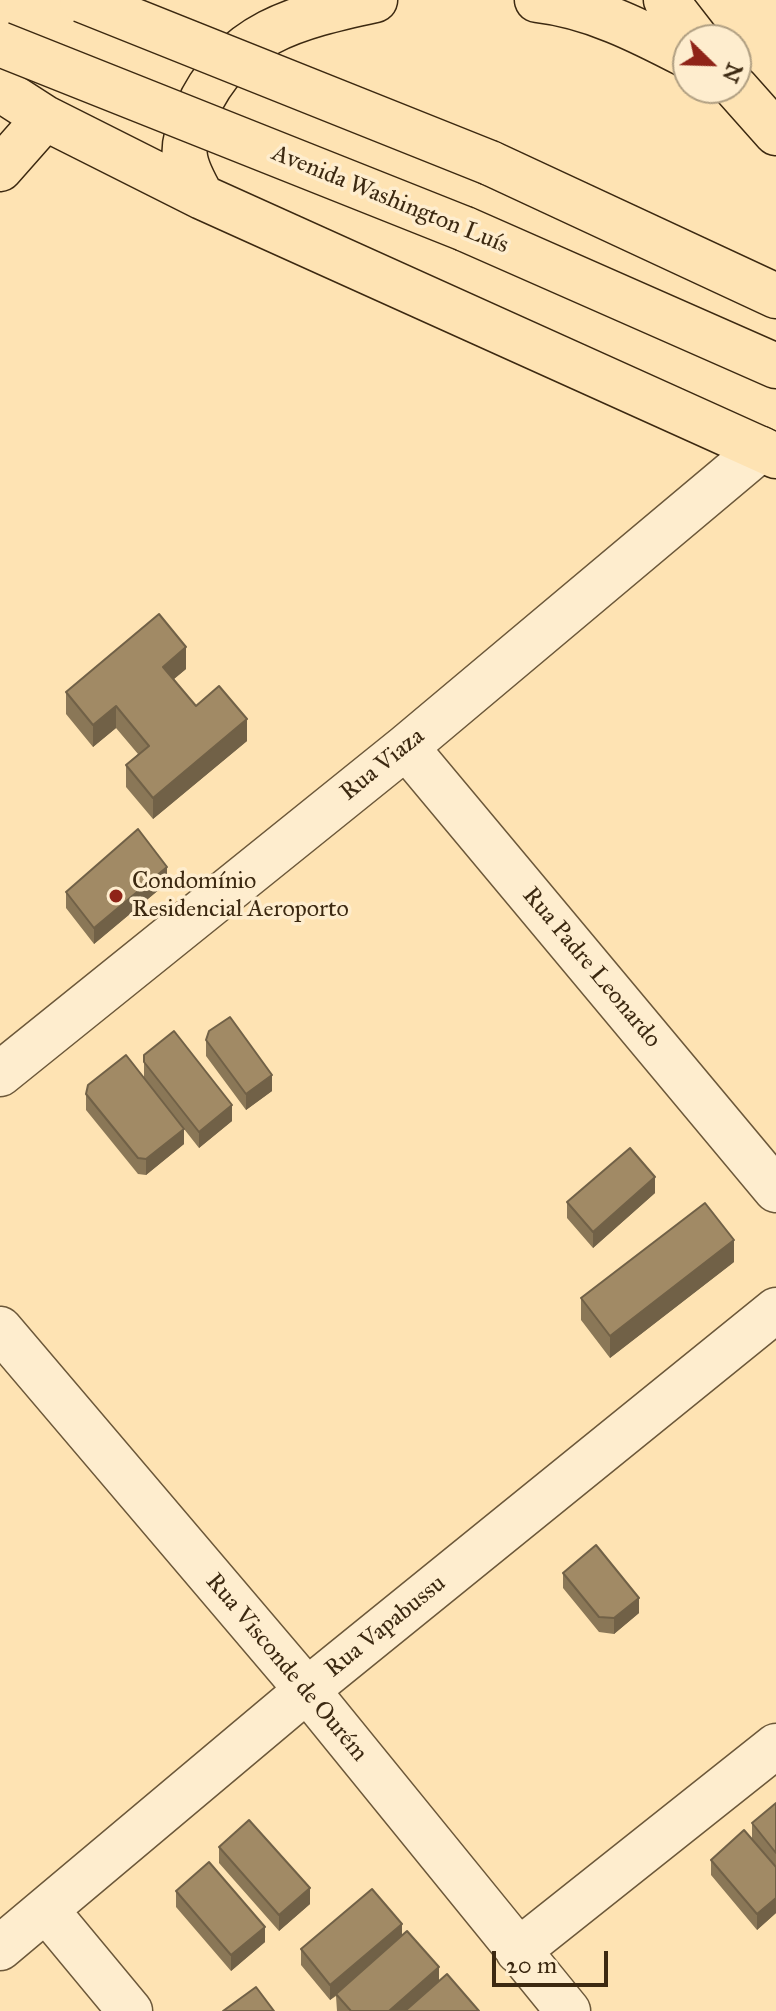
<!DOCTYPE html>
<html>
<head>
<meta charset="utf-8">
<style>
  body { margin:0 }
  #map { position:relative; width:776px; height:2011px; overflow:hidden; background:#fee3b3; font-family:"IM FELL Great Primer",serif }
  canvas { display:block }
  .north { position:absolute; left:672px; top:24px; width:80px; height:80px; box-sizing:border-box; background:#feedce; border:2px solid #b09f82; border-radius:50%; rotate:113deg; font-size:22px; font-weight:700; line-height:32px; text-align:center; color:#3c2911 }
  .north::after { content:''; display:block; margin:auto; width:28px; height:36px; background:#8f2418; clip-path:polygon(50% 0,100% 100%,50% 72%,0 100%) }
  .scale { position:absolute; left:492px; top:1951px; width:116px; height:36px; box-sizing:border-box; border:4px solid #3c2911; border-top:0; padding-left:10px; font-size:24px; line-height:28px; white-space:nowrap; color:#3c2911; -webkit-text-stroke:6px #feedce; paint-order:stroke }
</style>
</head>
<body>
<div id="map">
<canvas width="776" height="2011"></canvas>
<div class="north">N</div>
<div class="scale">20 m</div>
</div>
<script>
const ctx = document.querySelector('canvas').getContext('2d');
ctx.lineJoin = 'round';
function trace(path, color, width, dash) { ctx.strokeStyle = color; ctx.lineWidth = width; ctx.lineCap = dash ? 'butt' : 'round'; ctx.setLineDash(dash || []); ctx.stroke(path); }
function fillPath(path, color) { ctx.fillStyle = color; ctx.fill(path, 'evenodd'); }
function write(font, color, halo, rows, align = 'center') {
  ctx.font = font + ' "IM FELL Great Primer",serif'; ctx.lineWidth = 7; ctx.setLineDash([]); ctx.textBaseline = 'middle'; ctx.strokeStyle = halo; ctx.fillStyle = color; for (const [text, x, y, turn = 0] of rows) {
    ctx.save(); ctx.translate(x, y); ctx.rotate((+turn || 0) * Math.PI / 180); ctx.textAlign = isNaN(turn) ? turn : align; if (halo) ctx.strokeText(text, 0, 0); ctx.fillText(text, 0, 0); ctx.restore();
  }
}
const street = new Path2D(`
  M 406,747 L 776,1190
  M 0,1074 L 406,747 L 761,449
  M 0,1329 L 307,1690 L 568,2011
  M 47,1911 L 130,2011
  M 0,1948 L 307,1690 L 776,1310
  M 518,1951 L 776,1746`);
const highway = new Path2D(`
  M 537,0 C 591,6 640,31 688,56
  M 666,0 L 697,40
  M 736,88 L 776,133
  M 0,89 L 45,118 L 202,197 L 776,456
  M 490,163 L 776,296
  M 0,169 L 45,118
  M 202,197 C 181,160 179,150 196,112 C 231,32 297,17 375,0
  M 465,229 L 776,366`);
trace(street, '#6c583a', 47);
trace(highway, '#3c2911', 47);
trace(street, '#feedce', 44);
trace(highway, '#fee3b3', 44);
const highwayBridge = new Path2D(`
  M 82,0 L 490,163
  M 0,44 L 465,229`);
trace(highwayBridge, '#3c2911', 47, []);
trace(highwayBridge, '#fee3b3', 44);
fillPath(new Path2D(`
  M 186,669 L 174,679 L 196,706 L 247,741 L 153,819 L 126,787 L 126,765 L 138,754 L 116,728 L 93,747 L 66,714 L 66,692 Z
  M 167,883 L 94,944 L 66,908 L 66,892 Z
  M 206,1040 L 272,1091 L 246,1110 L 206,1056 Z
  M 144,1055 L 232,1121 L 199,1148 L 144,1078 Z
  M 86,1094 L 184,1144 L 146,1175 L 138,1174 L 86,1110 Z
  M 655,1193 L 593,1248 L 567,1218 L 567,1202 Z
  M 734,1262 L 610,1358 L 581,1320 L 581,1298 Z
  M 563,1573 L 639,1613 L 614,1634 L 599,1632 L 563,1588 Z
  M 776,1803 L 776,1913 L 757,1930 L 711,1875 L 711,1860 L 752,1839 L 752,1823 Z
  M 219,1847 L 310,1904 L 279,1931 L 219,1863 Z
  M 176,1891 L 265,1942 L 231,1971 L 176,1907 Z
  M 402,1936 L 439,1981 L 479,2011 L 337,2011 L 336,1996 L 330,2000 L 301,1965 L 301,1949 Z`), '#8a7757');
fillPath(new Path2D(`
  M 186,647 L 186,669 L 163,688 L 163,667 Z
  M 116,706 L 116,728 L 93,747 L 93,725 Z
  M 247,719 L 247,741 L 153,819 L 153,798 Z
  M 167,867 L 167,883 L 94,944 L 94,928 Z
  M 272,1075 L 272,1091 L 246,1110 L 246,1094 Z
  M 232,1105 L 232,1121 L 199,1148 L 199,1132 Z
  M 184,1129 L 184,1144 L 146,1175 L 146,1159 Z
  M 655,1177 L 655,1193 L 593,1248 L 593,1232 Z
  M 734,1240 L 734,1262 L 610,1358 L 610,1336 Z
  M 639,1598 L 639,1613 L 614,1634 L 614,1618 Z
  M 310,1888 L 310,1904 L 279,1931 L 279,1915 Z
  M 776,1898 L 776,1913 L 757,1930 L 757,1914 Z
  M 402,1924 L 402,1940 L 330,2000 L 330,1985 Z
  M 265,1927 L 265,1942 L 231,1971 L 231,1955 Z
  M 439,1967 L 439,1983 L 407,2011 L 389,2011 Z`), '#716147');
const building = new Path2D(`
  M 159,614 L 186,647 L 163,667 L 196,706 L 219,686 L 247,719 L 153,798 L 126,765 L 149,746 L 116,706 L 93,725 L 66,692 Z
  M 138,829 L 167,867 L 94,928 L 66,892 Z
  M 230,1017 L 272,1075 L 246,1094 L 206,1040 L 209,1031 Z
  M 174,1031 L 232,1105 L 199,1132 L 144,1062 L 144,1055 Z
  M 126,1055 L 184,1129 L 146,1159 L 138,1158 L 86,1094 L 88,1085 Z
  M 630,1148 L 655,1177 L 593,1232 L 567,1202 Z
  M 705,1203 L 734,1240 L 610,1336 L 581,1298 Z
  M 596,1545 L 639,1598 L 614,1618 L 599,1617 L 563,1573 Z
  M 776,1803 L 776,1853 L 752,1823 Z
  M 249,1820 L 310,1888 L 279,1915 L 219,1847 Z
  M 744,1830 L 776,1867 L 776,1898 L 757,1914 L 711,1860 Z
  M 209,1862 L 265,1927 L 231,1955 L 176,1891 Z
  M 372,1889 L 402,1924 L 330,1985 L 301,1949 Z
  M 407,1931 L 439,1967 L 389,2011 L 351,2011 L 336,1994 Z
  M 447,1974 L 479,2011 L 405,2011 Z
  M 256,1987 L 274,2011 L 223,2011 Z`);
fillPath(building, '#a18a65');
trace(building, '#716147', 2);
for (const [x, y, r, color] of [
  [116,896,8,"#8f2418"]
]) { const dot = new Path2D(); dot.arc(x, y, r, 0, 2 * Math.PI); ctx.fillStyle = color; ctx.fill(dot); trace(dot, '#feedce', 3); }
write('24px', '#3c2911', '#feedce', [
  ["Avenida Washington Luís",390,200,22],
  ["Rua Viaza",383,765,-39],
  ["Rua Padre Leonardo",591,968,50],
  ["Rua Vapabussu",386,1627,-39],
  ["Rua Visconde de Ourém",286,1668,50]
]);
write('24px', '#3c2911', '#feedce', [
  ["Condomínio",132,882],
  ["Residencial Aeroporto",132,910]
], 'left');
</script>
</body>
</html>
